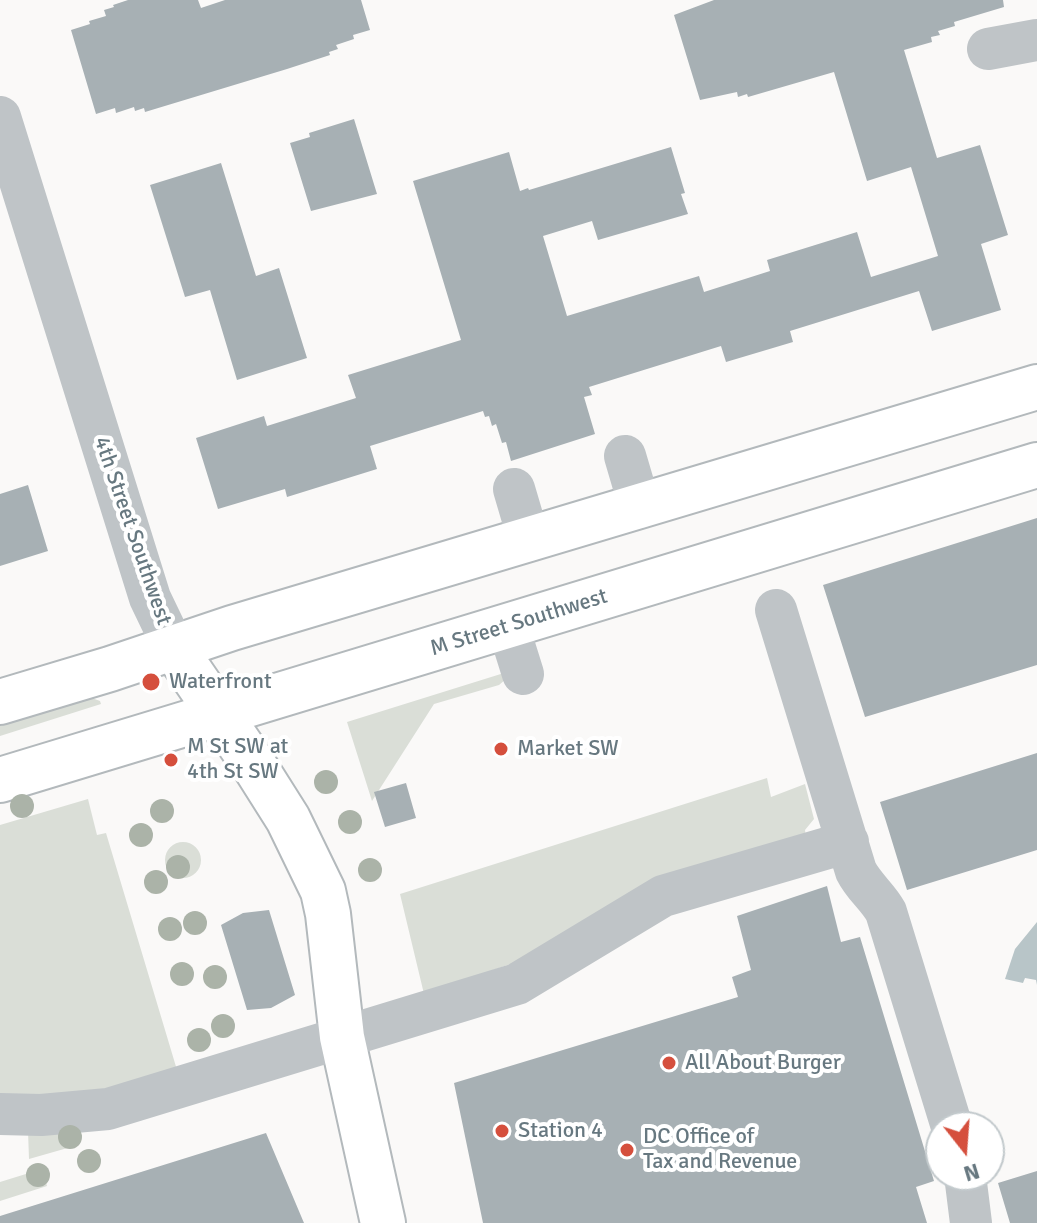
<!DOCTYPE html>
<html>
<head>
<meta charset="utf-8">
<style>
  body { margin:0 }
  #map { position:relative; width:1037px; height:1223px; overflow:hidden; background:#faf9f8; font-family:Signika,sans-serif }
  canvas { display:block }
  .north { position:absolute; left:925px; top:1111px; width:80px; height:80px; box-sizing:border-box; background:#fff; border:2px solid #c2c9cc; border-radius:50%; rotate:163deg; font-size:22px; font-weight:700; line-height:32px; text-align:center; color:#677880 }
  .north::after { content:''; display:block; margin:auto; width:28px; height:36px; background:#d54f3d; clip-path:polygon(50% 0,100% 100%,50% 72%,0 100%) }
</style>
</head>
<body>
<div id="map">
<canvas width="1037" height="1223"></canvas>
<div class="north">N</div>
</div>
<script>
const ctx = document.querySelector('canvas').getContext('2d');
ctx.lineJoin = 'round';
function fillPath(path, color) { ctx.fillStyle = color; ctx.fill(path, 'evenodd'); }
function trace(path, color, width, dash) { ctx.strokeStyle = color; ctx.lineWidth = width; ctx.lineCap = dash ? 'butt' : 'round'; ctx.setLineDash(dash || []); ctx.stroke(path); }
function write(font, color, halo, rows, align = 'center') {
  ctx.font = font + ' Signika,sans-serif'; ctx.lineWidth = 8; ctx.setLineDash([]); ctx.textBaseline = 'middle'; ctx.strokeStyle = halo; ctx.fillStyle = color; for (const [text, x, y, turn = 0] of rows) {
    ctx.save(); ctx.translate(x, y); ctx.rotate((+turn || 0) * Math.PI / 180); ctx.textAlign = isNaN(turn) ? turn : align; if (halo) ctx.strokeText(text, 0, 0); ctx.fillText(text, 0, 0); ctx.restore();
  }
}
fillPath(new Path2D(`
  M 504,673 L 506,679 L 499,685 L 434,704 L 372,801 L 347,722 Z
  M 92,698 L 100,701 L 101,704 L 0,736 L 0,726 Z
  M 767,778 L 771,797 L 805,784 L 814,819 L 805,830 L 806,837 L 528,958 L 424,994 L 400,894 Z
  M 88,799 L 97,835 L 106,833 L 177,1070 L 113,1089 L 0,1101 L 0,825 Z
  M165 860a18 18 0 1 1 36 0a18 18 0 1 1-36 0Z
  M 76,1128 L 78,1145 L 29,1159 L 28,1131 Z
  M 42,1169 L 47,1186 L 0,1201 L 0,1182 Z`), '#daded7');
fillPath(new Path2D(`
  M 1037,922 L 1037,985 L 1036,980 L 1025,978 L 1023,983 L 1005,979 L 1015,949 Z`), '#b8c5c8');
fillPath(new Path2D(`
  M 128,0 L 198,0 L 201,8 L 225,0 L 361,0 L 370,30 L 353,35 L 354,39 L 336,45 L 338,49 L 329,52 L 330,55 L 287,69 L 145,112 L 144,108 L 135,111 L 134,107 L 116,113 L 115,108 L 96,114 L 71,30 L 90,24 L 89,21 L 106,16 L 104,10 L 114,7 L 113,5 Z
  M 714,0 L 1003,0 L 1004,7 L 954,22 L 955,26 L 938,31 L 940,35 L 931,37 L 932,42 L 904,50 L 937,158 L 980,145 L 1008,235 L 981,244 L 1001,310 L 932,331 L 919,291 L 790,331 L 793,342 L 726,362 L 721,346 L 589,387 L 592,395 L 584,397 L 595,434 L 511,461 L 506,442 L 502,443 L 496,424 L 492,426 L 489,416 L 485,417 L 483,411 L 370,446 L 377,469 L 287,497 L 285,489 L 218,509 L 196,438 L 264,416 L 267,426 L 356,398 L 348,375 L 461,340 L 413,181 L 509,152 L 520,191 L 528,188 L 529,190 L 671,147 L 685,193 L 681,194 L 688,214 L 598,240 L 592,221 L 543,236 L 567,316 L 699,276 L 704,292 L 770,271 L 767,260 L 857,232 L 871,277 L 938,256 L 911,167 L 867,181 L 834,72 L 748,97 L 747,94 L 738,97 L 737,92 L 700,100 L 674,15 Z
  M 354,119 L 377,194 L 311,211 L 290,143 L 310,137 L 309,133 Z
  M 221,163 L 256,276 L 279,268 L 307,358 L 237,380 L 210,290 L 185,297 L 150,185 Z
  M 28,485 L 48,551 L 0,566 L 0,494 Z
  M 1037,518 L 1037,665 L 865,717 L 823,585 Z
  M 1037,753 L 1037,850 L 907,890 L 880,802 Z
  M 406,783 L 416,818 L 385,827 L 374,792 Z
  M 827,886 L 841,942 L 860,937 L 934,1181 L 916,1187 L 927,1223 L 483,1223 L 454,1083 L 738,997 L 732,977 L 751,970 L 737,916 Z
  M 269,910 L 295,995 L 271,1008 L 247,1010 L 221,925 L 243,913 Z
  M 266,1133 L 304,1223 L 0,1223 L 0,1216 Z
  M 1037,1171 L 1037,1223 L 1010,1223 L 998,1183 Z`), '#a7b0b4');
const major = new Path2D(`
  M 174,648 L 252,762 L 288,819 L 323,891 L 328,914 L 342,1037 L 383,1223
  M 0,702 L 110,669 L 232,628 L 1037,387
  M 0,780 L 1037,465`);
trace(major, '#b3b9bc', 48);
trace(new Path2D(`
  M 988,49 L 1037,40
  M 0,117 L 150,598 L 174,648
  M 625,456 L 640,507
  M 514,489 L 529,540
  M 776,610 L 856,871 C 864,887 878,897 886,912 L 952,1127
  M 508,626 L 523,674
  M 0,1114 L 41,1115 L 108,1109 L 517,984 L 663,896 L 848,842
  M 965,1175 L 971,1223`), '#bfc4c7', 42);
trace(major, '#fff', 44);
ctx.fillStyle = '#abb3a8';
for (const [x, y] of [
  [326,782],
  [22,806],
  [162,811],
  [350,822],
  [141,835],
  [178,867],
  [370,870],
  [156,882],
  [195,923],
  [170,929],
  [182,974],
  [215,977],
  [223,1026],
  [199,1040],
  [70,1137],
  [89,1161],
  [38,1175]
]) { ctx.beginPath(); ctx.arc(x, y, 12, 0, 2 * Math.PI); ctx.fill(); }
for (const [x, y, r, color] of [
  [151,682,10,"#d54f3d"],
  [501,749,8,"#d54f3d"],
  [171,760,8,"#d54f3d"],
  [669,1063,8,"#d54f3d"],
  [502,1131,8,"#d54f3d"],
  [627,1150,8,"#d54f3d"]
]) { const dot = new Path2D(); dot.arc(x, y, r, 0, 2 * Math.PI); ctx.fillStyle = color; ctx.fill(dot); trace(dot, '#fff', 3); }
write('22px', '#677880', '#fff', [
  ["4th Street Southwest",132,531,71],
  ["M Street Southwest",519,623,-17]
]);
write('22px', '#677880', '#fff', [
  ["Waterfront",169,682],
  ["M St SW at",187,747],
  ["4th St SW",187,772],
  ["Market SW",517,749],
  ["All About Burger",685,1063],
  ["Station 4",518,1131],
  ["DC Office of",643,1137],
  ["Tax and Revenue",643,1162]
], 'left');
</script>
</body>
</html>
